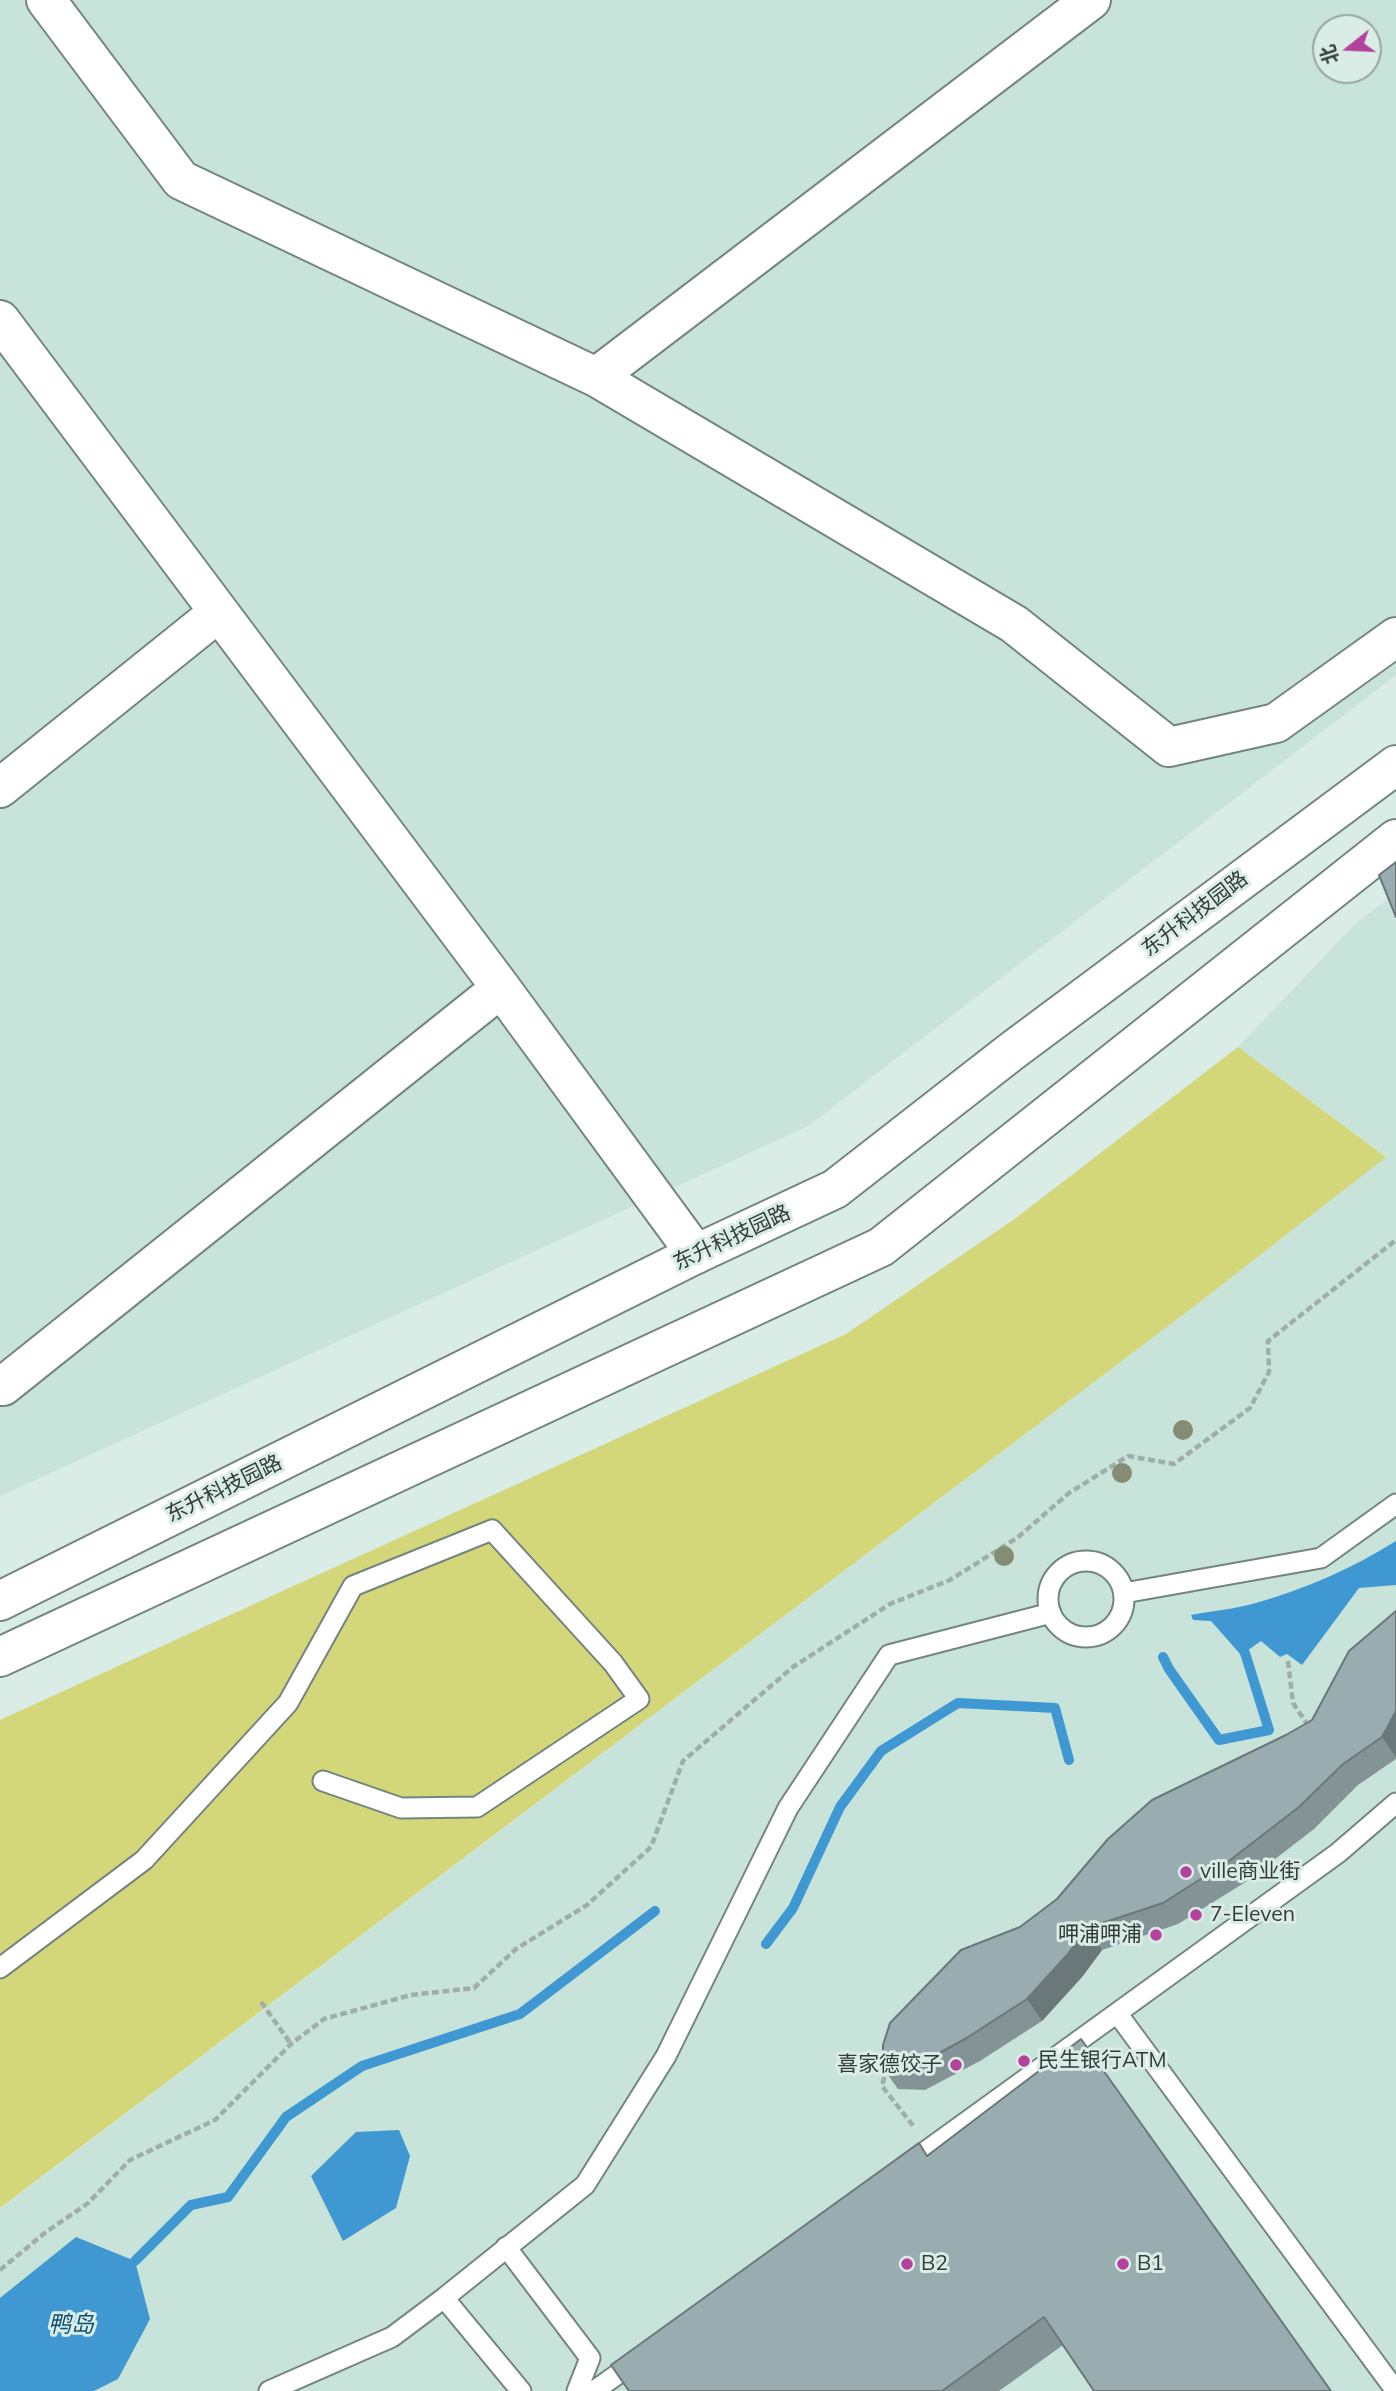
<!DOCTYPE html>
<html>
<head>
<meta charset="utf-8">
<style>
  body { margin:0 }
  #map { position:relative; width:1396px; height:2391px; overflow:hidden; background:#d9ece6; font-family:Mulish,"Noto Sans SC",sans-serif }
  canvas { display:block }
  .north { position:absolute; left:1312px; top:14px; width:70px; height:70px; box-sizing:border-box; background:#d9ece6; border:2px solid #97a5a0; border-radius:50%; rotate:252deg; font-size:19px; font-weight:700; line-height:28px; text-align:center; color:#333b38 }
  .north::after { content:''; display:block; margin:auto; width:24px; height:32px; background:#b4429c; clip-path:polygon(50% 0,100% 100%,50% 72%,0 100%) }
</style>
</head>
<body>
<div id="map">
<canvas width="1396" height="2391"></canvas>
<div class="north">北</div>
</div>
<script>
const ctx = document.querySelector('canvas').getContext('2d');
ctx.lineJoin = 'round';
function fillPath(path, color) { ctx.fillStyle = color; ctx.fill(path, 'evenodd'); }
function trace(path, color, width, dash) { ctx.strokeStyle = color; ctx.lineWidth = width; ctx.lineCap = dash ? 'butt' : 'round'; ctx.setLineDash(dash || []); ctx.stroke(path); }
function write(font, color, halo, rows, align = 'center') {
  ctx.font = font + ' Mulish,"Noto Sans SC",sans-serif'; ctx.lineWidth = 6; ctx.setLineDash([]); ctx.textBaseline = 'middle'; ctx.strokeStyle = halo; ctx.fillStyle = color; for (const [text, x, y, turn = 0] of rows) {
    ctx.save(); ctx.translate(x, y); ctx.rotate((+turn || 0) * Math.PI / 180); ctx.textAlign = isNaN(turn) ? turn : align; if (halo) ctx.strokeText(text, 0, 0); ctx.fillText(text, 0, 0); ctx.restore();
  }
}
fillPath(new Path2D(`
  M 0,0 L 1396,0 L 1396,675 L 808,1126 L 0,1496 ZM 1326,28 L 1368,28 L 1368,70 L 1326,70 Z
  M 1396,893 L 1396,2391 L 0,2391 L 0,2209 L 1188,1311 L 1386,1156 L 1238,1047 L 1355,924 Z`), '#c7e3da');
fillPath(new Path2D(`
  M 1238,1047 L 1386,1157 L 1188,1311 L 0,2208 L 0,1720 L 846,1334 L 1016,1218 Z`), '#d3d679');
fillPath(new Path2D(`
  M 1396,1541 L 1396,1585 L 1359,1588 L 1302,1665 L 1287,1654 L 1280,1657 L 1261,1641 L 1241,1655 L 1211,1621 L 1193,1620 L 1191,1615 C 1212,1611 1235,1609 1256,1603 C 1307,1588 1351,1569 1396,1541 Z
  M 399,2130 L 410,2156 L 396,2208 L 343,2241 L 311,2176 L 356,2132 Z
  M 76,2237 L 135,2261 L 150,2319 L 118,2379 L 94,2391 L 0,2391 L 0,2298 Z`), '#3f98d1');
trace(new Path2D(`
  M 1163,1657 L 1169,1669 L 1219,1740 L 1269,1730 L 1245,1653
  M 766,1944 L 793,1908 L 840,1807 L 881,1751 L 958,1703 L 1055,1708 L 1069,1760
  M 135,2261 L 191,2205 L 228,2197 L 286,2117 L 362,2066 L 520,2014 L 655,1911`), '#3f98d1', 10);
const service = new Path2D(`
  M1048 1599a38 38 0 1 1 76 0a38 38 0 1 1-76 0Z
  M 1124,1593 L 1321,1558 L 1396,1504
  M 1396,1803 L 1338,1853 L 1117,2013 L 1396,2391
  M 0,1968 L 144,1860 L 288,1703 L 353,1586 L 492,1530 L 613,1663 L 639,1699 L 477,1807 L 401,1808 L 323,1781
  M 904,2167 L 1117,2013
  M 506,2247 L 590,2358 L 577,2391
  M 444,2298 L 521,2391
  M 269,2391 L 392,2337 L 444,2298 L 585,2185 L 666,2056 L 788,1808 L 889,1655 L 1051,1613
  M 594,2391 L 639,2359`);
const minor = new Path2D(`
  M 46,0 L 181,180 L 596,377 L 1091,0
  M 0,320 L 501,988 L 696,1254
  M 596,377 L 1014,624 L 1169,747 L 1276,723 L 1396,637
  M 0,788 L 219,612
  M 0,1386 L 3,1386 L 501,988`);
const tertiary = new Path2D(`
  M 0,1601 L 696,1254 L 835,1189 L 1012,1051 L 1396,765
  M 0,1657 L 881,1247 L 1396,839`);
trace(service, '#748580', 23);
trace(minor, '#748580', 42);
trace(tertiary, '#748580', 42);
trace(new Path2D(`
  M 1288,1661 L 1293,1703 L 1309,1727
  M 261,2002 L 291,2044
  M 887,2067 L 882,2086 L 914,2127
  M 0,2270 L 46,2232 L 87,2204 L 130,2160 L 215,2120 L 291,2044 L 324,2019 L 411,1995 L 474,1988 L 516,1949 L 587,1905 L 651,1847 L 683,1761 L 793,1667 L 890,1604 L 950,1580 L 1017,1538 L 1069,1493 L 1128,1456 L 1174,1464 L 1250,1408 L 1269,1372 L 1268,1341 L 1396,1240`), '#9faea9', 4.5, [7, 3.5]);
trace(service, '#fff', 19);
trace(minor, '#fff', 38);
trace(tertiary, '#fff', 38);
ctx.fillStyle = '#848d74';
for (const [x, y] of [
  [1183,1430],
  [1122,1473],
  [1004,1556]
]) { ctx.beginPath(); ctx.arc(x, y, 10, 0, 2 * Math.PI); ctx.fill(); }
fillPath(new Path2D(`
  M 1396,1611 L 1396,1759 L 1358,1785 L 1314,1829 L 1244,1883 L 1178,1924 L 1102,1950 L 1082,1977 L 1042,2021 L 980,2061 L 925,2090 L 898,2089 L 883,2068 L 1020,1927 L 1286,1735 L 1312,1720 Z
  M 1081,2039 L 1063,2345 L 999,2391 L 629,2391 L 927,2156 Z`), '#849496');
fillPath(new Path2D(`
  M 1396,1711 L 1396,1757 L 1382,1737 Z
  M 1087,1928 L 1102,1950 L 1082,1977 L 1042,2021 L 1027,1999 Z`), '#6b787a');
const building = new Path2D(`
  M 1396,862 L 1396,917 L 1379,875 Z
  M 1396,1611 L 1396,1711 L 1382,1737 L 1343,1764 L 1299,1807 L 1229,1861 L 1163,1903 L 1087,1928 L 1067,1955 L 1027,1999 L 965,2039 L 910,2069 L 883,2068 L 883,2045 L 890,2023 L 961,1950 L 1020,1927 L 1057,1899 L 1108,1839 L 1152,1800 L 1286,1735 L 1312,1720 L 1349,1651 Z
  M 1081,2039 L 1331,2391 L 1094,2391 L 1044,2317 L 942,2391 L 629,2391 L 611,2365 L 919,2143 L 927,2156 Z`);
fillPath(building, '#99acaf');
trace(building, '#6b787a', 2);
for (const [x, y, r, color] of [
  [1186,1872,7,"#b4429c"],
  [1196,1915,7,"#b4429c"],
  [1156,1935,7,"#b4429c"],
  [1024,2061,7,"#b4429c"],
  [956,2065,7,"#b4429c"],
  [907,2264,7,"#b4429c"],
  [1123,2264,7,"#b4429c"]
]) { const dot = new Path2D(); dot.arc(x, y, r, 0, 2 * Math.PI); ctx.fillStyle = color; ctx.fill(dot); trace(dot, '#d9ece6', 2.5); }
write('21px', '#333b38', '#d9ece6', [
  ["东升科技园路",1195,914,-37],
  ["东升科技园路",732,1238,-25],
  ["东升科技园路",224,1489,-26]
]);
write('21px', '#333b38', '#d9ece6', [
  ["ville商业街",1200,1872],
  ["7-Eleven",1210,1915],
  ["呷浦呷浦",1142,1935,"right"],
  ["民生银行ATM",1038,2061],
  ["喜家德饺子",942,2065,"right"],
  ["B2",921,2264],
  ["B1",1137,2264]
], 'left');
write('italic 23px', '#084f75', '#d9ece6', [
  ["鸭岛",71,2325]
]);
</script>
</body>
</html>
